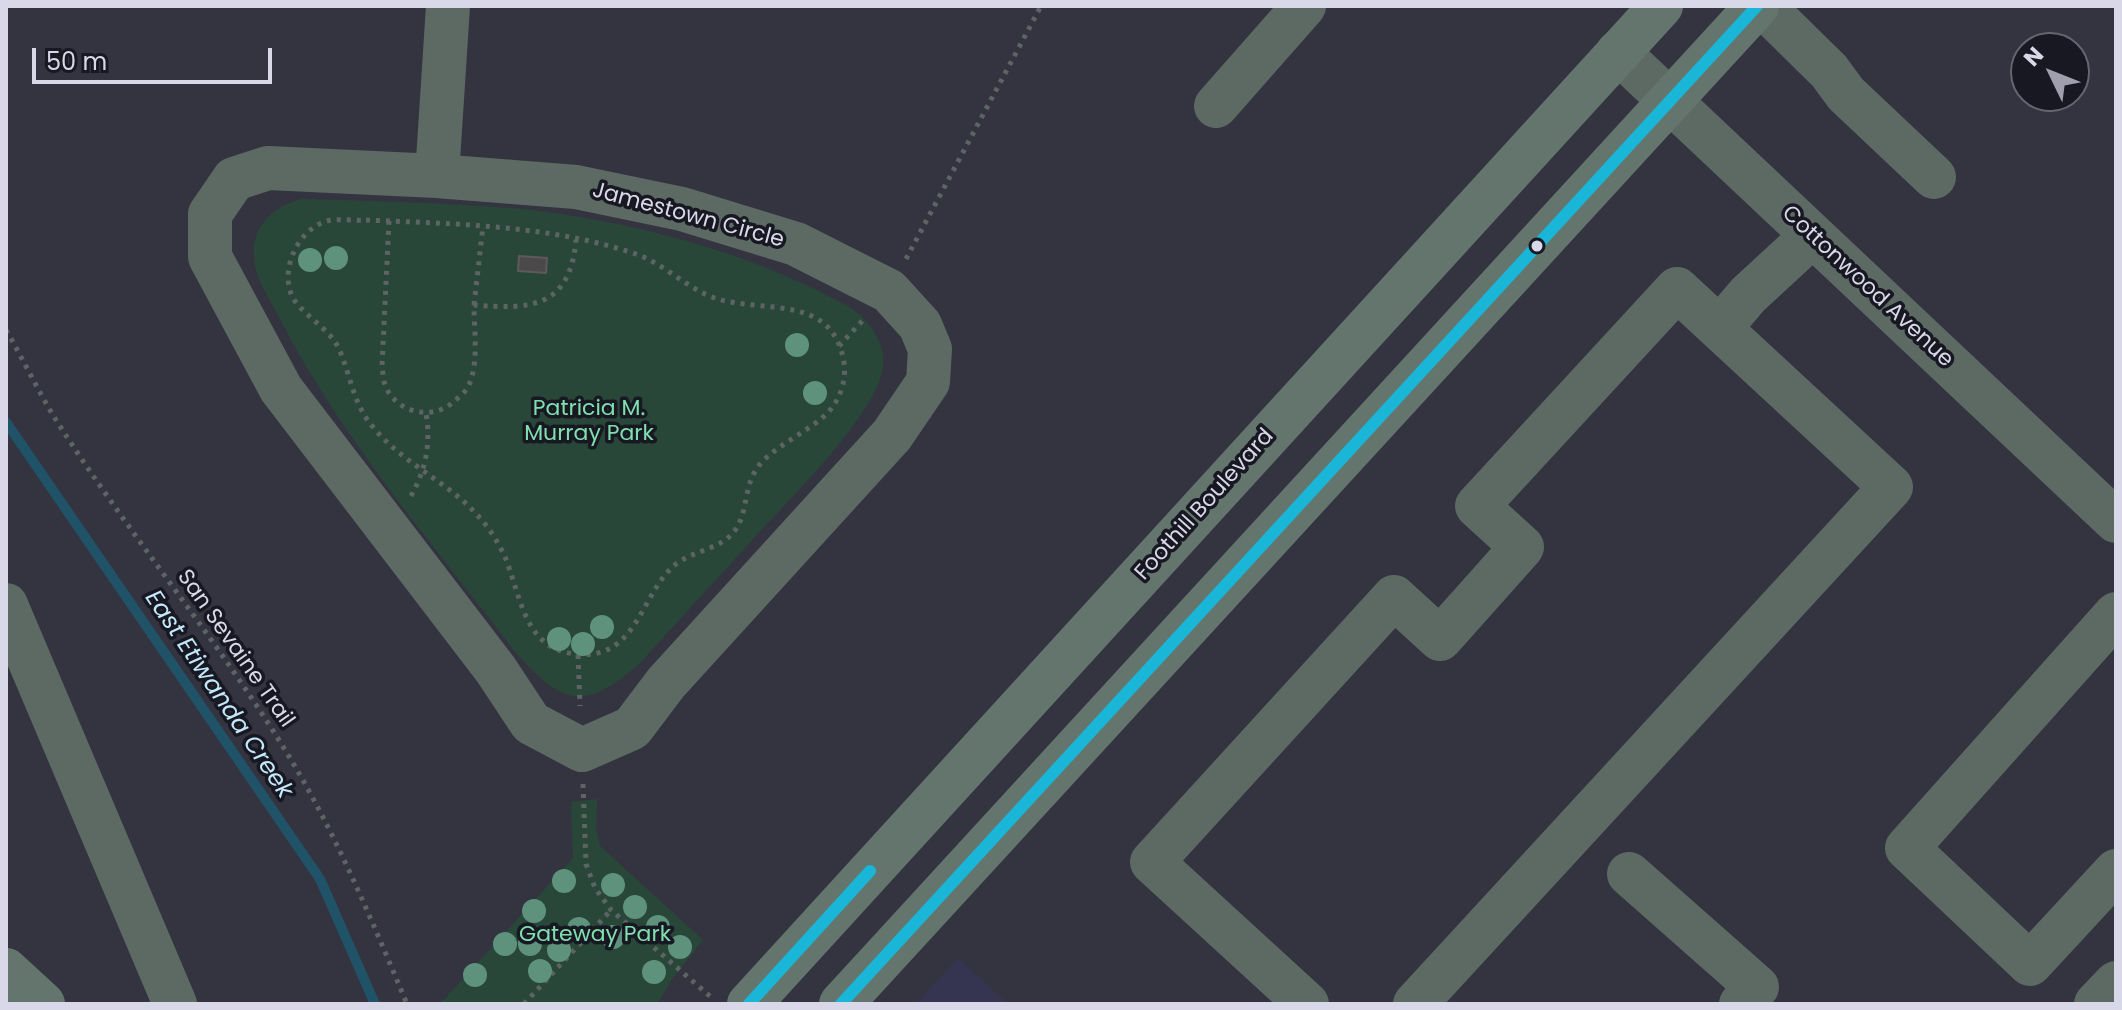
<!DOCTYPE html>
<html>
<head>
<meta charset="utf-8">
<style>
  body { margin:0 }
  #map { position:relative; width:2122px; height:1010px; overflow:hidden; background:#343441; font-family:Poppins,sans-serif }
  canvas { display:block }
  .frame { position:absolute; inset:0; border:8px solid #d8d8e8; pointer-events:none }
  .north { position:absolute; left:2010px; top:32px; width:80px; height:80px; box-sizing:border-box; background:#181823; border:2px solid #656572; border-radius:50%; rotate:313deg; font-size:22px; font-weight:700; line-height:32px; text-align:center; color:#d8d8e8 }
  .north::after { content:''; display:block; margin:auto; width:28px; height:36px; background:#9f9fae; clip-path:polygon(50% 0,100% 100%,50% 72%,0 100%) }
  .scale { position:absolute; left:32px; top:48px; width:240px; height:36px; box-sizing:border-box; border:4px solid #d8d8e8; border-top:0; padding-left:10px; font-size:24px; line-height:28px; white-space:nowrap; color:#d8d8e8; -webkit-text-stroke:6px #181823; paint-order:stroke }
</style>
</head>
<body>
<div id="map">
<canvas width="2122" height="1010"></canvas>
<div class="frame"></div>
<div class="north">N</div>
<div class="scale">50 m</div>
</div>
<script>
const ctx = document.querySelector('canvas').getContext('2d');
ctx.lineJoin = 'round';
function fillPath(path, color) { ctx.fillStyle = color; ctx.fill(path, 'evenodd'); }
function trace(path, color, width, dash) { ctx.strokeStyle = color; ctx.lineWidth = width; ctx.lineCap = dash ? 'butt' : 'round'; ctx.setLineDash(dash || []); ctx.stroke(path); }
function write(font, color, halo, rows, align = 'center') {
  ctx.font = font + ' Poppins,sans-serif'; ctx.lineWidth = 7; ctx.setLineDash([]); ctx.textBaseline = 'middle'; ctx.strokeStyle = halo; ctx.fillStyle = color; for (const [text, x, y, turn = 0] of rows) {
    ctx.save(); ctx.translate(x, y); ctx.rotate((+turn || 0) * Math.PI / 180); ctx.textAlign = isNaN(turn) ? turn : align; if (halo) ctx.strokeText(text, 0, 0); ctx.fillText(text, 0, 0); ctx.restore();
  }
}
fillPath(new Path2D(`
  M 958,958 L 1008,1004 L 916,1004 Z`), '#363551');
fillPath(new Path2D(`
  M 303,199 C 376,201 449,203 521,209 C 618,219 735,248 822,293 C 838,301 855,308 867,322 C 877,334 885,350 883,366 C 879,412 786,503 754,538 C 716,580 678,621 640,663 C 586,711 563,706 516,653 C 435,546 341,438 280,319 C 271,300 255,279 254,258 C 251,226 274,205 303,199 Z
  M 597,799 L 596,828 L 600,846 L 703,940 L 672,979 L 657,1004 L 440,1004 L 573,858 L 571,802 Z`), '#294739');
trace(new Path2D(`
  M 6,422 L 320,879 L 375,1004`), '#205268', 10);
const building = new Path2D(`
  M 519,256 L 547,258 L 546,273 L 518,271 Z`);
fillPath(building, '#4c494b');
trace(building, '#5e595d', 2);
trace(new Path2D(`
  M 366,220 C 456,224 549,225 636,254 C 665,264 688,290 718,299 C 764,313 834,294 844,363 C 847,383 838,405 822,418 C 804,433 782,443 765,459 C 742,480 750,507 736,529 C 723,549 694,550 676,564 C 646,588 640,639 602,652 C 589,656 577,655 564,652 C 523,641 519,590 505,557 C 499,544 490,529 480,518 C 449,482 403,464 373,427 C 353,404 351,376 339,349 C 330,330 311,320 297,304 C 276,278 295,230 327,221 C 339,218 354,221 366,220 Z
  M 389,221 L 382,366 C 383,372 383,379 385,385 C 395,412 431,421 452,403 C 458,398 466,392 469,385 C 479,362 474,330 474,305 C 532,310 570,307 576,240
  M 906,259 L 1041,6
  M 474,305 L 483,226
  M 6,330 C 23,359 38,391 56,420 C 130,536 219,641 290,758 C 337,836 372,921 407,1004
  M 839,346 L 864,319
  M 411,496 C 426,469 431,444 426,413
  M 578,655 L 580,706
  M 583,784 L 586,864 L 595,888 L 611,910 L 712,998
  M 524,1004 L 611,910`), '#5c6464', 5, [4, 6]);
trace(new Path2D(`
  M 1763,6 L 1829,71 L 1846,94 L 1934,177
  M 1618,52 L 2116,521
  M 1216,106 L 1304,6
  M 268,168 L 437,176 L 576,187 L 682,209 L 796,244 L 889,291 L 920,325 L 930,349 L 928,382 L 892,435 L 666,683 L 632,728 L 582,750 L 531,723 L 496,670 L 281,389 L 210,257 L 210,214 L 234,179 Z
  M 437,176 L 448,6
  M 1720,328 L 1748,295 L 1812,236
  M 6,605 L 175,1004
  M 2116,614 L 1907,848 L 2030,964 L 2116,871
  M 1629,874 L 1757,987 L 1741,1004
  M 1307,1004 L 1152,862 L 1394,597 L 1440,639 L 1522,547 L 1477,506 L 1677,289 L 1891,487 L 1415,1004
  M 2096,1004 L 2116,983`), '#5d6a63', 44);
trace(new Path2D(`
  M 6,970 L 43,1004
  M 749,1004 L 1661,6
  M 841,1004 L 1757,6`), '#64756e', 44);
trace(new Path2D(`
  M 749,1004 L 870,871
  M 841,1004 L 1757,6`), '#1ab6d8', 12);
ctx.fillStyle = '#5e927d';
for (const [x, y] of [
  [336,258],
  [310,260],
  [797,345],
  [815,393],
  [602,627],
  [559,639],
  [583,644],
  [564,881],
  [613,885],
  [635,907],
  [534,911],
  [658,927],
  [579,929],
  [613,937],
  [505,944],
  [530,944],
  [680,947],
  [559,950],
  [540,971],
  [654,972],
  [475,975]
]) { ctx.beginPath(); ctx.arc(x, y, 12, 0, 2 * Math.PI); ctx.fill(); }
for (const [x, y, r, color] of [
  [1537,246,7,"#d8d8e8"]
]) { const dot = new Path2D(); dot.arc(x, y, r, 0, 2 * Math.PI); ctx.fillStyle = color; ctx.fill(dot); trace(dot, '#181823', 3); }
write('22px', '#d8d8e8', '#181823', [
  ["Jamestown Circle",688,216,15],
  ["Cottonwood Avenue",1867,287,43],
  ["Foothill Boulevard",1205,505,-48],
  ["San Sevaine Trail",235,649,55]
]);
write('22px', '#80dfae', '#181823', [
  ["Patricia M.",589,409],
  ["Murray Park",589,434],
  ["Gateway Park",595,935]
]);
write('italic 24px', '#c3e8fa', '#181823', [
  ["East Etiwanda Creek",218,695,56]
]);
</script>
</body>
</html>
